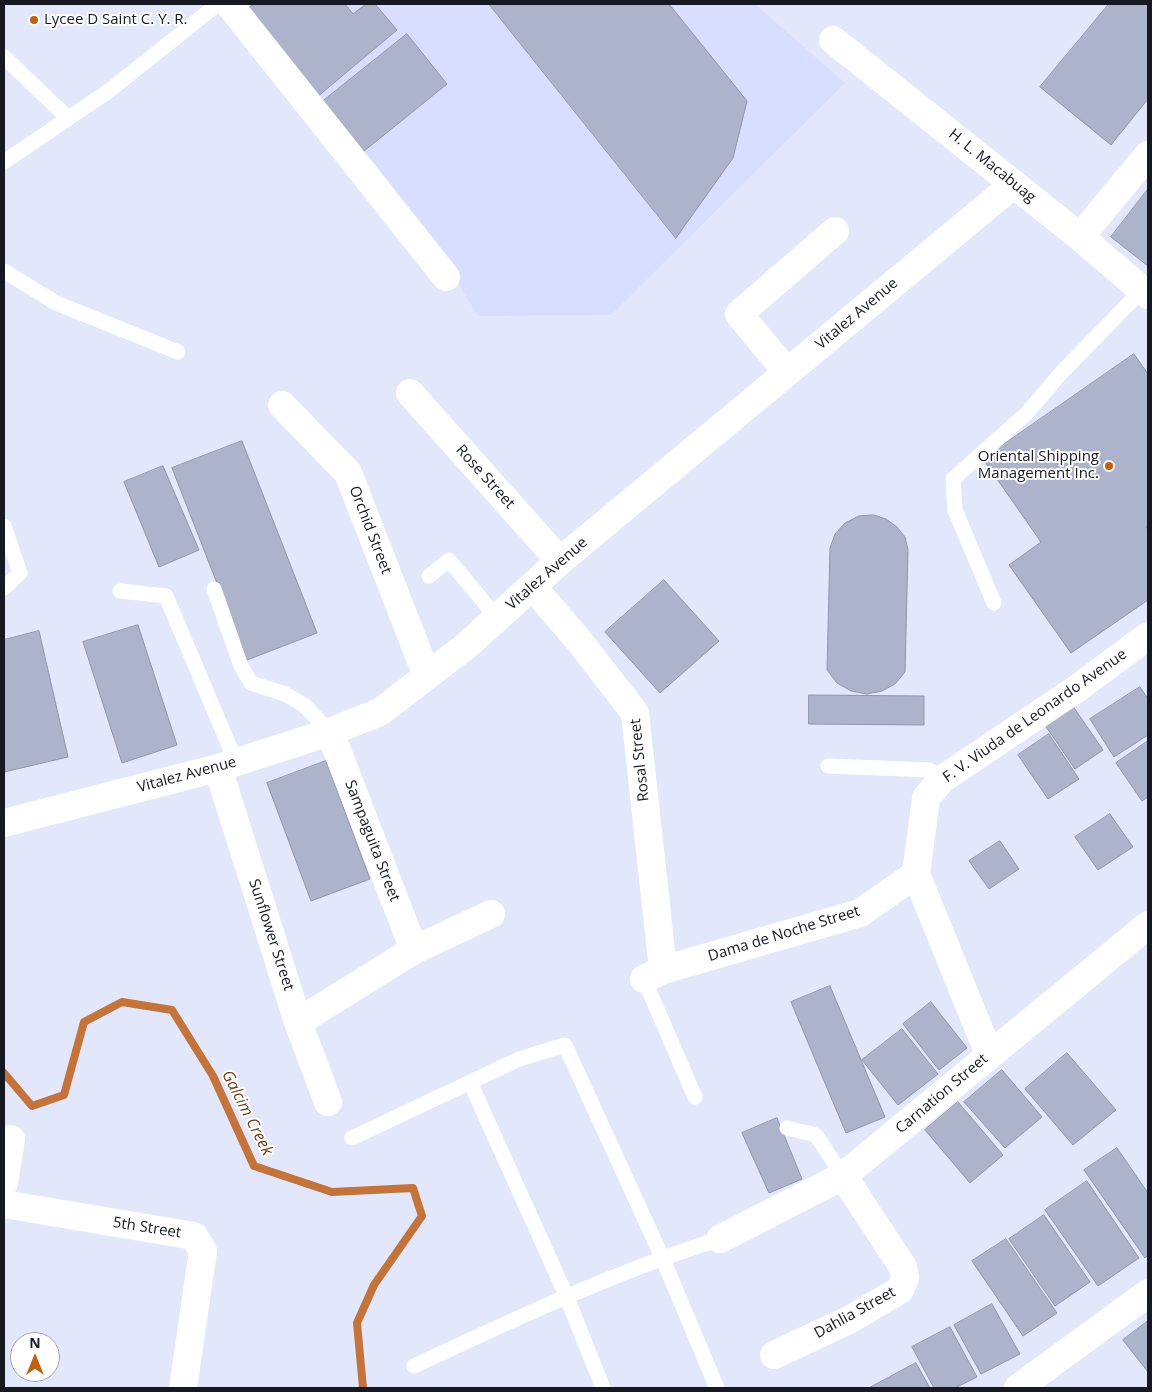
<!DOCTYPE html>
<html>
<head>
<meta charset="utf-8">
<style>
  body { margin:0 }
  #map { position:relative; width:1152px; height:1392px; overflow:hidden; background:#e3e7fb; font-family:"Open Sans",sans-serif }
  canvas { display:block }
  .frame { position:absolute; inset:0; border:5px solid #171922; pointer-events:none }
  .north { position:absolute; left:10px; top:1332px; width:50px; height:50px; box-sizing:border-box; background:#fff; border:1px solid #a2a3a7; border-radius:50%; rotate:0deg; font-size:14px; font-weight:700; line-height:20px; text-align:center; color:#171922 }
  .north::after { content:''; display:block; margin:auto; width:18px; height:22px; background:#be6111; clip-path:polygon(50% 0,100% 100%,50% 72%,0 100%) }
</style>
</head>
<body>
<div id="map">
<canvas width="1152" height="1392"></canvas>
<div class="frame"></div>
<div class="north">N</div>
</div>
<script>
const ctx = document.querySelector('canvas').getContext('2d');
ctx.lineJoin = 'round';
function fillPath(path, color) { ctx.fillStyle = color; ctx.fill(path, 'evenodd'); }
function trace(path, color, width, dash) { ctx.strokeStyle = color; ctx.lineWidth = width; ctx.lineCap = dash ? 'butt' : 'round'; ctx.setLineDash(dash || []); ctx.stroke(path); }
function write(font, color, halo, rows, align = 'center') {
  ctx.font = font + ' "Open Sans",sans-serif'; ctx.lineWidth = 4; ctx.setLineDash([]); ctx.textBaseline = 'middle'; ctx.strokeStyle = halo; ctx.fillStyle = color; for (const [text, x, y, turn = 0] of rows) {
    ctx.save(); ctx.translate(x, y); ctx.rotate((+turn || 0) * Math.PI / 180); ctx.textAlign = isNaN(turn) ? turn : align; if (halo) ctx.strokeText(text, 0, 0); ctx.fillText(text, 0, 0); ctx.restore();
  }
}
fillPath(new Path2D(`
  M 234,4 L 755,4 L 845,83 L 611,315 L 478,316 L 455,278 Z`), '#d8deff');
trace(new Path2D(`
  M 4,1073 L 32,1106 L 64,1095 L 84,1022 L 122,1002 L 172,1010 L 213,1076 L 254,1166 L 332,1192 L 413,1188 L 422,1216 L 374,1285 L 357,1323 L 363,1388`), '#c4733b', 8);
const building = new Path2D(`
  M 254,4 L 345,4 L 353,14 L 366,4 L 375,4 L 397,30 L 317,97 L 245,11 Z
  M 489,4 L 669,4 L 747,101 L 733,158 L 676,238 Z
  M 1109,4 L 1148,4 L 1148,99 L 1111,145 L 1040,87 Z
  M 407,34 L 447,84 L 358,156 L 317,106 Z
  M 1148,189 L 1148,266 L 1111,237 Z
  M 1134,354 L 1148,374 L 1148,526 L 1146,527 L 1148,530 L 1148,600 L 1071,653 L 1009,565 L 1041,542 L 983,459 Z
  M 242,441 L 317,633 L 247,660 L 172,468 Z
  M 163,466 L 199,550 L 159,567 L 124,482 Z
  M 874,515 L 886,519 L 897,527 L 905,537 L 908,550 L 905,672 L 895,684 L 882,691 L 867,694 L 851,691 L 837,683 L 827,670 L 830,548 L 835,534 L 845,523 L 859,516 Z
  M 664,580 L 719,641 L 660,693 L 605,632 Z
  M 138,625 L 177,745 L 122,763 L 83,642 Z
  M 39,631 L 68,757 L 4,772 L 4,640 Z
  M 1140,687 L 1148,699 L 1148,735 L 1114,757 L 1090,719 Z
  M 809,695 L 924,696 L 924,725 L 809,724 Z
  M 1070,702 L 1103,750 L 1075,769 L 1042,721 Z
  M 1049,734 L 1079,779 L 1048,799 L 1018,755 Z
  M 1148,741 L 1148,797 L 1142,801 L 1116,763 Z
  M 326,761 L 370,879 L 311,901 L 267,783 Z
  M 1110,814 L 1133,847 L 1098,870 L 1075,837 Z
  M 1000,841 L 1019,869 L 989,889 L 969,861 Z
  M 830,986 L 885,1117 L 846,1133 L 791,1002 Z
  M 931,1002 L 967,1048 L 939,1070 L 903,1024 Z
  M 902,1029 L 938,1074 L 898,1105 L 862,1060 Z
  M 1067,1053 L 1116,1110 L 1073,1145 L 1025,1089 Z
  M 1002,1070 L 1042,1117 L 1005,1148 L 964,1102 Z
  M 958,1102 L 1003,1155 L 970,1183 L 925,1130 Z
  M 777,1118 L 802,1179 L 769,1193 L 742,1133 Z
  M 1117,1148 L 1148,1193 L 1148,1255 L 1145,1258 L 1084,1170 Z
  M 1087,1181 L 1139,1258 L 1098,1286 L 1045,1210 Z
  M 1044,1215 L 1090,1282 L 1055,1306 L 1009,1239 Z
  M 1006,1239 L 1057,1313 L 1023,1336 L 972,1261 Z
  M 992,1304 L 1020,1354 L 981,1374 L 954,1325 Z
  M 1148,1321 L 1148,1372 L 1123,1340 Z
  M 950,1327 L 977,1377 L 955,1388 L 934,1388 L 912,1347 Z
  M 916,1363 L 930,1388 L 869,1388 Z`);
fillPath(building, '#aeb3cc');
trace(building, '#9095ac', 1);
trace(new Path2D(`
  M 4,57 L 68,118
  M 4,162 L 110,90 L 218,4
  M 4,271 L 56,303 L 178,352
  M 4,526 L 20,573 L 4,588
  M 429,576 L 449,560 L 497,618
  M 214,589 L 241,666 L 251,683 L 285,694 L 304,705 L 330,732
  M 120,591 L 166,596 L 236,762
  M 994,603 L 955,510 L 953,479 L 1027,413 L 1061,373 L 1142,290
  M 828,766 L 930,770 L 941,780
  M 644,979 L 695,1097
  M 470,1082 L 566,1295 L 603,1388
  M 787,1128 L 816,1135 L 843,1176
  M 352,1138 L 519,1059 L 565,1045 L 662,1257 L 717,1388
  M 414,1366 C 515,1319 614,1272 720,1239`), '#fff', 15);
trace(new Path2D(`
  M 229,4 L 446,277
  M 833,40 L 1080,237 L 1148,295
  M 1080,237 L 1148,155
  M 787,372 L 739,314 L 835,231
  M 410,393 L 560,561
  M 282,405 L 348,473 L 427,676
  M 532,586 L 580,642 L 635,713 L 663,970
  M 330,732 L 414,950
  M 218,768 L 298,1022 L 328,1102
  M 4,823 L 218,768 L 330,732 L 380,712 L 466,646 L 560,561 L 1014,184
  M 644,979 L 663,970 L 860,913 L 916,874
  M 298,1022 L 414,950 L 491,914
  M 989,1054 L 916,874 L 926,798 L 941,780 L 1075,690 L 1148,636
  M 4,1183 L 11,1139
  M 4,1204 L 194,1236 L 203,1251 L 183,1388
  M 720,1239 L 843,1176 L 1148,925
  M 774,1355 L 849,1320 L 900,1290 L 905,1278 L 903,1267 L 843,1176
  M 1018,1388 L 1148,1293`), '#fff', 28);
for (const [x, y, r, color] of [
  [34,20,5,"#be6111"],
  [1109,466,5,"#be6111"]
]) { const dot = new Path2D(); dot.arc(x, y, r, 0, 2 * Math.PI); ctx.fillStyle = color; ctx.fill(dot); trace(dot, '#fff', 2); }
write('15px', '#171922', '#fff', [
  ["Lycee D Saint C. Y. R.",44,20],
  ["Oriental Shipping",1099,457,"right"],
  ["Management Inc.",1099,474,"right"]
], 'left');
write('15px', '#171922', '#fff', [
  ["H. L. Macabuag",992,166,39],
  ["Vitalez Avenue",857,314,-40],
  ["Rose Street",485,477,48],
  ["Orchid Street",370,530,69],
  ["Vitalez Avenue",547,574,-41],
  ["F. V. Viuda de Leonardo Avenue",1035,716,-35],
  ["Rosal Street",640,760,-96],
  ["Vitalez Avenue",187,775,-15],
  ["Sampaguita Street",372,841,69],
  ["Dama de Noche Street",784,934,-17],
  ["Sunflower Street",271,935,72],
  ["Carnation Street",942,1094,-40],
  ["5th Street",147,1228,9],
  ["Dahlia Street",855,1313,-29]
]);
write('italic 16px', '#713a11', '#fff', [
  ["Galcim Creek",247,1113,63]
]);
</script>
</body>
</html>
